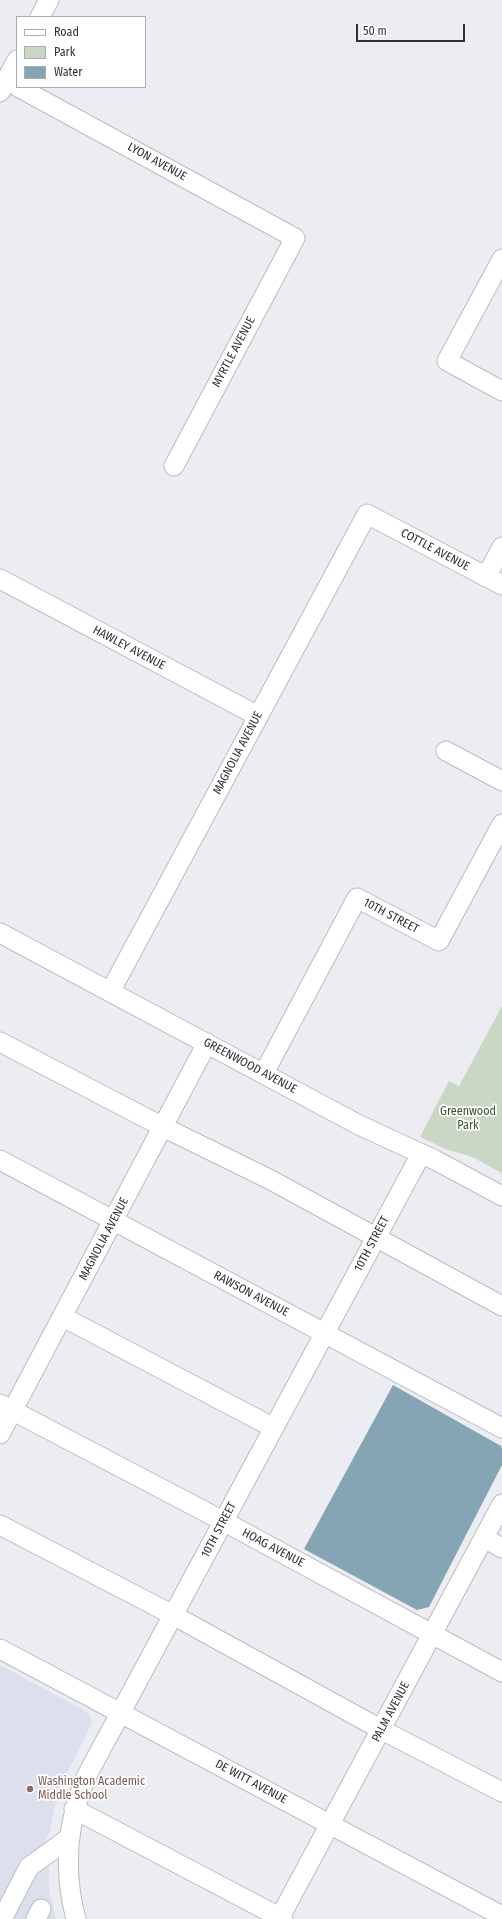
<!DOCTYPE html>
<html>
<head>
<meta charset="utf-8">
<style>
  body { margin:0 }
  #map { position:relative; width:502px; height:1919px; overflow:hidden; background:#ecedf2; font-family:"Fira Sans Condensed",sans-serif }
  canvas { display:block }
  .legend { position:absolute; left:16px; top:16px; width:130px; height:72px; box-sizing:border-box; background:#fff; border:1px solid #acadad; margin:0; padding:5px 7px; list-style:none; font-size:12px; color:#303133 }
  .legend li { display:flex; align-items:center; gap:8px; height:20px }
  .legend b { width:20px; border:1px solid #acadad }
  .scale { position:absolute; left:356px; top:24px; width:109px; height:18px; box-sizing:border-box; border:2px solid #303133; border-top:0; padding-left:5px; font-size:12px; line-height:14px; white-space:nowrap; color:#303133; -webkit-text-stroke:3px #fff; paint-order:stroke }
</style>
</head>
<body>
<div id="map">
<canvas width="502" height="1919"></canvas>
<ul class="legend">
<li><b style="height:5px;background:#fff"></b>Road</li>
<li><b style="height:11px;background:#cad7c4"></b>Park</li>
<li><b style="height:11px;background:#85a5b4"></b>Water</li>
</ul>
<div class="scale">50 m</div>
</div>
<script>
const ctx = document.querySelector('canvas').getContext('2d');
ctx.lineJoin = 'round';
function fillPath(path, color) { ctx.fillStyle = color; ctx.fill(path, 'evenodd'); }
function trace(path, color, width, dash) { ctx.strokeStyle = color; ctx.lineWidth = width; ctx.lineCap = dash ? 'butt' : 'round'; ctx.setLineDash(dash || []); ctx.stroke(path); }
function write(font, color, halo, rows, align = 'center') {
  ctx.font = font + ' "Fira Sans Condensed",sans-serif'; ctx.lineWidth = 3.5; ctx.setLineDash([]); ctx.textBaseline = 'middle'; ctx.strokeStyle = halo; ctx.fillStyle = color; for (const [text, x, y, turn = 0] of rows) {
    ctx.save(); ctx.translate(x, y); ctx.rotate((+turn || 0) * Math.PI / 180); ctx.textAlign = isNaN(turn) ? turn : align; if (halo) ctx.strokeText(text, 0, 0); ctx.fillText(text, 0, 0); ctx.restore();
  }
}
fillPath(new Path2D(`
  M 0,1665 L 89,1713 L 92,1723 L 66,1775 L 55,1804 L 50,1831 L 46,1839 L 45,1859 L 49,1862 L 49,1890 L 56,1919 L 0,1919 Z`), '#dce0ec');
fillPath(new Path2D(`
  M 502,1006 L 502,1173 L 470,1156 L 448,1150 L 420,1137 L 449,1081 L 459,1086 Z`), '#cad7c4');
fillPath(new Path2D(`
  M 393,1385 L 501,1446 L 502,1449 L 502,1465 L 429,1607 L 417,1610 L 304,1549 Z`), '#85a5b4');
const minor = new Path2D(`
  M 40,17 L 49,0
  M 18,87 L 295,238 L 174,466
  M 0,92 L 17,60
  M 502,259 L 447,361 L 502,391
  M 486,577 L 502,547
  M 0,579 L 258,716
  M 446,751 L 502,781
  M 0,933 L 359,1125 L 435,1160 L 502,1196
  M 110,992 L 367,514 L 502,585
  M 0,1042 L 163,1127 L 271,1180 L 502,1306
  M 264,1073 L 357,898 L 439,941 L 502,824
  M 0,1160 L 502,1428
  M 63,1317 L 274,1428
  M 0,1404 L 223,1521 L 502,1672
  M 0,1434 L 207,1043
  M 0,1525 L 173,1615 L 382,1730 L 502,1792
  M 484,1538 L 502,1548
  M 0,1649 L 502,1916
  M 74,1809 L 283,1919
  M 2,1919 L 29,1867 L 69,1838
  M 36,1919 L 41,1909
  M 76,1919 C 63,1871 67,1823 86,1777 L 421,1154
  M 279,1919 L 502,1504`);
trace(minor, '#bbbcc1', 21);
trace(minor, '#fff', 19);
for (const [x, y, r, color] of [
  [30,1789,4,"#8d6e63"]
]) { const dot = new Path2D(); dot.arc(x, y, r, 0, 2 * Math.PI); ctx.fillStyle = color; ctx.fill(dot); trace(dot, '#fff', 1.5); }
write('12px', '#303133', '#fff', [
  ["LYON AVENUE",157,162,29],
  ["MYRTLE AVENUE",234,352,-62],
  ["COTTLE AVENUE",435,550,28],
  ["HAWLEY AVENUE",129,648,28],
  ["MAGNOLIA AVENUE",238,753,-62],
  ["10TH STREET",391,916,28],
  ["GREENWOOD AVENUE",250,1066,28],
  ["MAGNOLIA AVENUE",104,1239,-62],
  ["10TH STREET",372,1244,-62],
  ["RAWSON AVENUE",251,1294,28],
  ["10TH STREET",219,1530,-62],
  ["HOAG AVENUE",273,1548,28],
  ["PALM AVENUE",391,1712,-62],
  ["DE WITT AVENUE",251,1782,28]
]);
write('12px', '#38552c', '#fff', [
  ["Greenwood",468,1112],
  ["Park",468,1126]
]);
write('12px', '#785e54', '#fff', [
  ["Washington Academic",38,1782],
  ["Middle School",38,1796]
], 'left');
</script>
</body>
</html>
